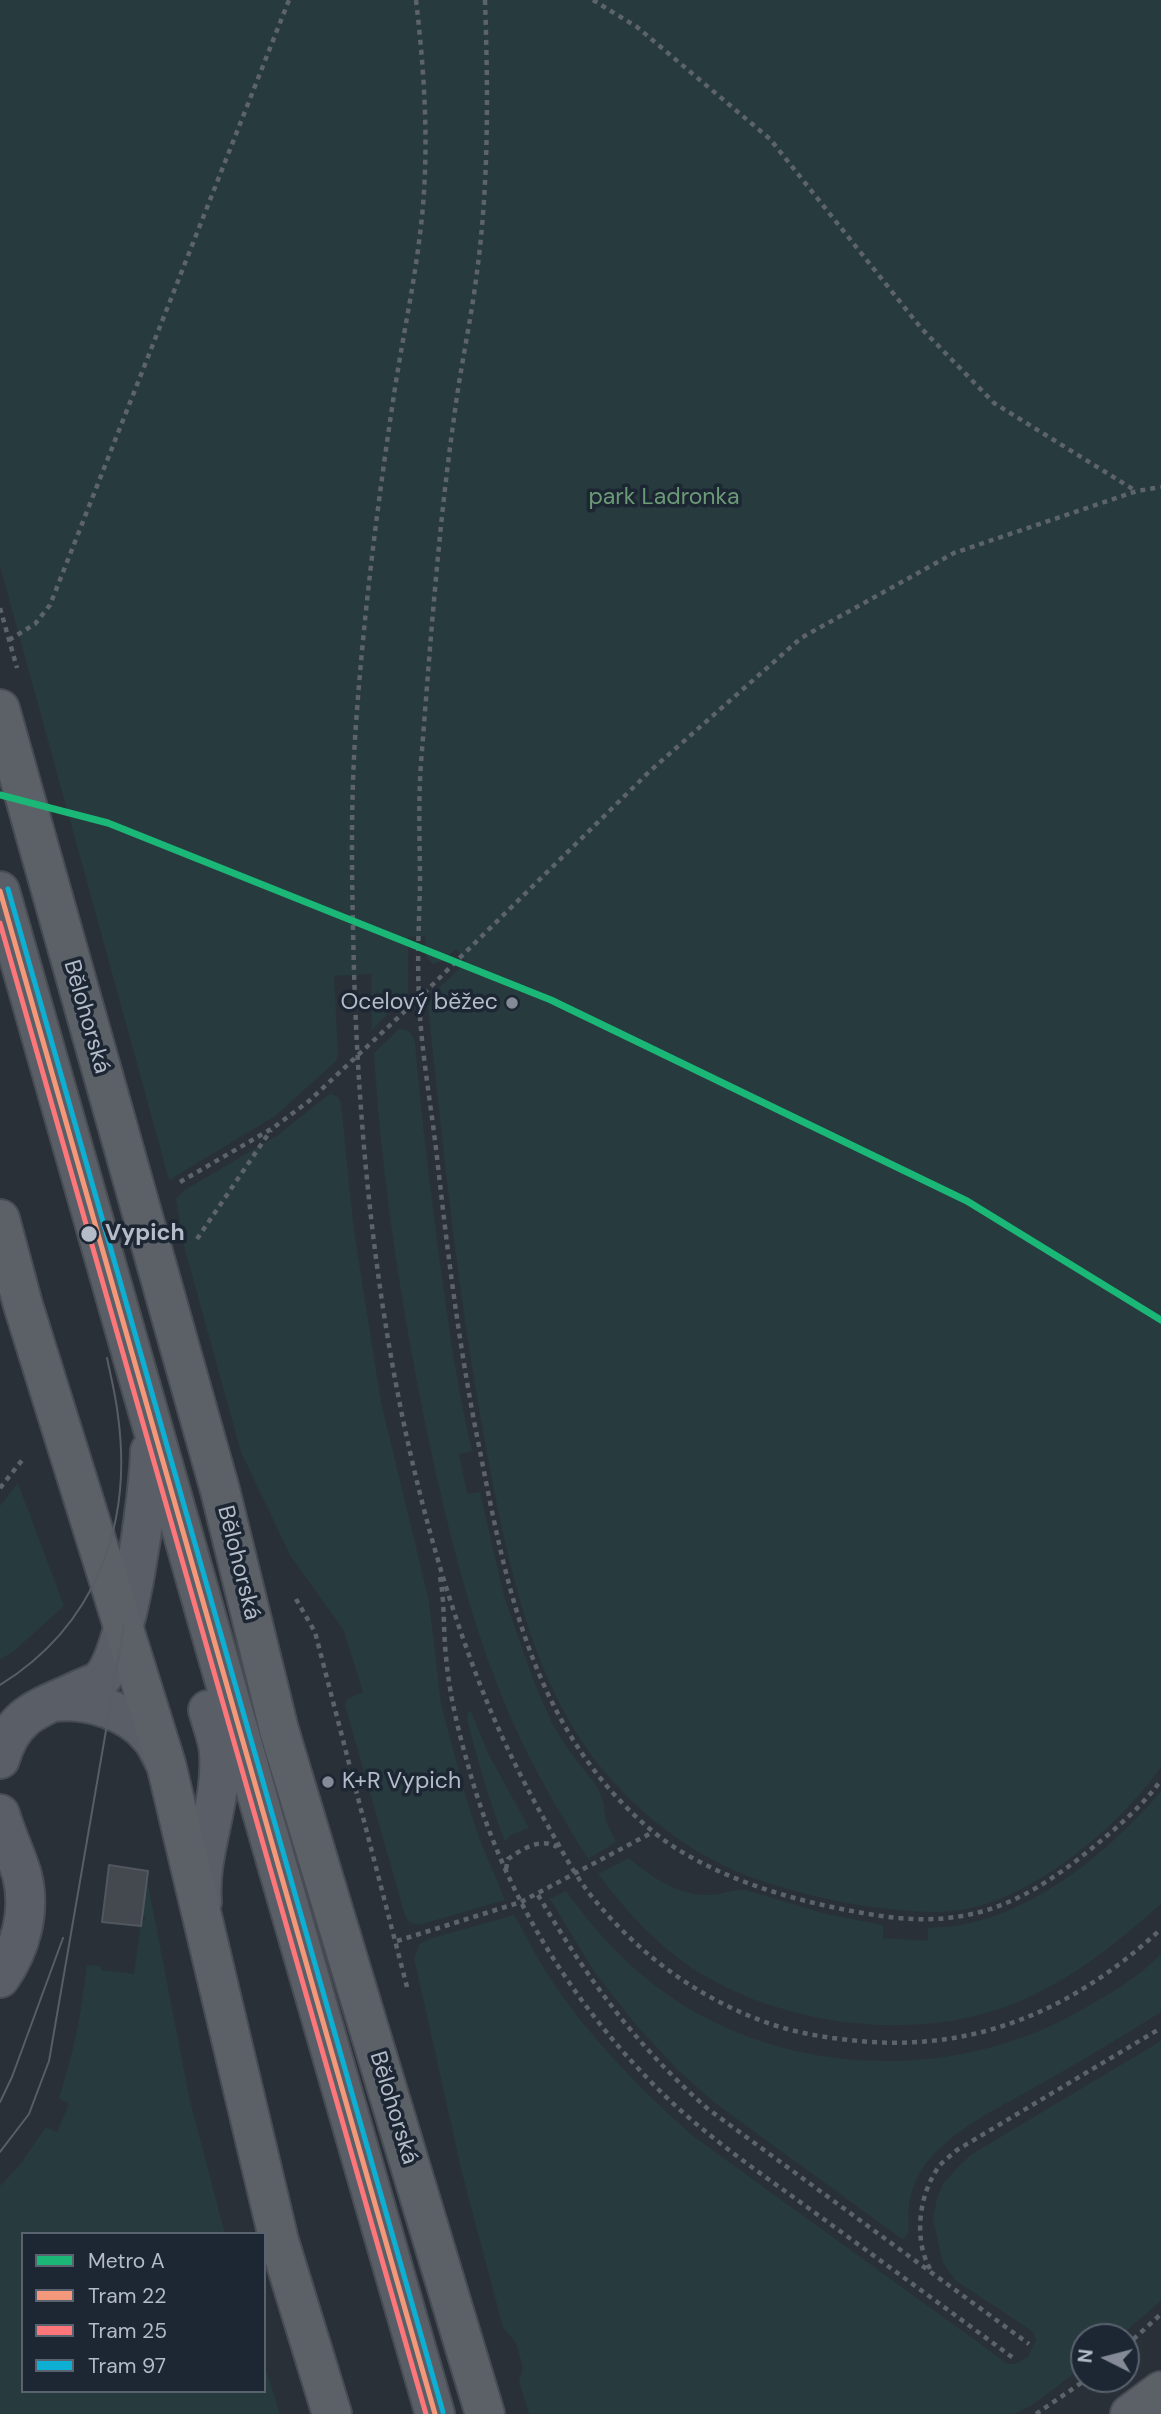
<!DOCTYPE html>
<html>
<head>
<meta charset="utf-8">
<style>
  body { margin:0 }
  #map { position:relative; width:1161px; height:2414px; overflow:hidden; background:#2a3038; font-family:"DM Sans",sans-serif }
  canvas { display:block }
  .legend { position:absolute; left:21px; top:2232px; width:245px; height:161px; box-sizing:border-box; background:#1d2633; border:2px solid #59626f; margin:0; padding:9px 12px; list-style:none; font-size:21px; color:#b4bcc9 }
  .legend li { display:flex; align-items:center; gap:14px; height:35px }
  .legend b { width:35px; border:2px solid #59626f }
  .north { position:absolute; left:1070px; top:2323px; width:70px; height:70px; box-sizing:border-box; background:#1d2633; border:2px solid #59626f; border-radius:50%; rotate:276deg; font-size:19px; font-weight:700; line-height:28px; text-align:center; color:#b4bcc9 }
  .north::after { content:''; display:block; margin:auto; width:24px; height:32px; background:#848b96; clip-path:polygon(50% 0,100% 100%,50% 72%,0 100%) }
</style>
</head>
<body>
<div id="map">
<canvas width="1161" height="2414"></canvas>
<ul class="legend">
<li><b style="height:9px;background:#1ab777"></b>Metro A</li>
<li><b style="height:9px;background:#f3987b"></b>Tram 22</li>
<li><b style="height:9px;background:#fc767a"></b>Tram 25</li>
<li><b style="height:9px;background:#0dafd3"></b>Tram 97</li>
</ul>
<div class="north">N</div>
</div>
<script>
const ctx = document.querySelector('canvas').getContext('2d');
ctx.lineJoin = 'round';
function fillPath(path, color) { ctx.fillStyle = color; ctx.fill(path, 'evenodd'); }
function trace(path, color, width, dash) { ctx.strokeStyle = color; ctx.lineWidth = width; ctx.lineCap = dash ? 'butt' : 'round'; ctx.setLineDash(dash || []); ctx.stroke(path); }
function write(font, color, halo, rows, align = 'center') {
  ctx.font = font + ' "DM Sans",sans-serif'; ctx.lineWidth = 7; ctx.setLineDash([]); ctx.textBaseline = 'middle'; ctx.strokeStyle = halo; ctx.fillStyle = color; for (const [text, x, y, turn = 0] of rows) {
    ctx.save(); ctx.translate(x, y); ctx.rotate((+turn || 0) * Math.PI / 180); ctx.textAlign = isNaN(turn) ? turn : align; if (halo) ctx.strokeText(text, 0, 0); ctx.fillText(text, 0, 0); ctx.restore();
  }
}
fillPath(new Path2D(`
  M 0,0 L 1161,0 L 1161,1767 C 1119,1826 1038,1895 966,1909 C 934,1915 904,1911 872,1907 C 827,1901 759,1884 719,1863 C 680,1844 640,1812 611,1779 C 531,1691 505,1551 484,1437 C 458,1295 443,1150 428,1006 L 435,992 L 466,962 L 456,949 L 443,961 L 433,964 L 426,957 L 425,936 L 408,937 L 408,993 L 372,1030 L 371,974 L 334,976 L 338,1055 L 335,1062 L 275,1116 L 169,1180 L 0,566 Z
  M 399,1029 C 409,1029 412,1033 415,1042 C 421,1114 430,1184 439,1255 C 448,1321 457,1387 472,1451 L 459,1454 L 467,1494 L 480,1492 L 504,1596 L 534,1682 L 553,1725 L 568,1749 L 598,1788 L 603,1801 L 606,1821 L 616,1842 L 588,1859 C 565,1821 542,1784 523,1744 C 477,1648 451,1544 429,1441 C 402,1312 382,1184 374,1053 Z
  M 332,1094 L 338,1097 L 341,1103 L 354,1231 L 381,1402 L 429,1601 L 441,1704 L 465,1794 L 478,1835 L 505,1900 L 419,1925 L 409,1922 L 405,1915 L 345,1705 L 347,1699 L 363,1692 L 343,1629 L 290,1555 L 241,1452 L 184,1246 L 176,1199 L 185,1190 L 278,1135 L 328,1095 Z
  M 18,1483 L 64,1606 L 14,1651 L 0,1660 L 0,1506 Z
  M 468,1711 L 471,1712 L 489,1755 L 529,1828 L 511,1835 L 505,1841 C 489,1801 477,1760 467,1718 Z
  M 1161,1791 L 1161,1904 C 1120,1940 1078,1975 1027,1998 C 928,2044 792,2029 700,1973 C 659,1948 627,1912 598,1874 L 629,1858 C 653,1879 685,1900 719,1894 C 729,1892 736,1889 746,1890 L 826,1914 L 883,1925 L 883,1938 L 928,1941 L 928,1928 C 938,1927 949,1927 960,1925 C 1037,1912 1112,1849 1161,1791 Z
  M 147,1879 L 190,2101 L 225,2234 L 23,2234 L 23,2391 L 264,2391 L 264,2363 L 280,2414 L 0,2414 L 0,2186 L 19,2166 L 46,2127 L 57,2132 L 69,2104 L 59,2098 C 73,2055 82,2011 87,1965 L 101,1966 L 101,1970 L 134,1974 L 141,1922 L 145,1921 L 145,1917 L 142,1917 Z
  M 566,1891 C 592,1927 621,1960 657,1987 C 777,2078 954,2085 1083,2009 C 1110,1994 1139,1977 1161,1954 L 1161,2012 C 1123,2036 1085,2059 1046,2081 C 1007,2104 945,2131 921,2171 C 915,2180 910,2195 909,2206 C 907,2217 912,2227 906,2237 L 902,2239 L 715,2103 L 678,2070 L 636,2025 L 594,1971 L 550,1899 Z
  M 514,1915 C 525,1933 534,1953 546,1972 C 586,2034 638,2087 693,2136 L 1008,2364 L 1015,2364 L 1028,2357 L 1036,2339 L 1032,2331 L 955,2280 L 943,2263 L 933,2219 L 937,2198 L 943,2184 L 955,2170 L 972,2154 L 1161,2041 L 1161,2301 L 1119,2337 L 1084,2337 L 1084,2366 L 1031,2406 L 1014,2414 L 529,2414 L 519,2381 L 523,2368 L 516,2343 L 503,2327 L 462,2173 L 414,1958 L 420,1944 L 429,1939 Z`), '#273a3e');
const building = new Path2D(`
  M 109,1865 L 148,1871 L 141,1926 L 102,1922 Z`);
fillPath(building, '#444950');
trace(building, '#52575f', 2);
const minor = new Path2D(`
  M 0,891 C 146,1399 287,1907 435,2414
  M 54,1702 C 87,1698 130,1711 151,1738 C 157,1745 161,1755 165,1763
  M 0,1759 C 14,1711 42,1708 81,1689 C 87,1686 95,1684 100,1680 C 129,1655 149,1492 150,1451
  M 0,1814 C 6,1835 16,1855 22,1875 C 31,1911 21,1948 0,1978
  M 202,1902 C 198,1851 223,1804 219,1752 C 218,1739 212,1724 208,1710`);
const major = new Path2D(`
  M 0,709 L 220,1490 L 279,1730 L 485,2414
  M 0,1219 L 23,1305 L 166,1764 L 279,2241 L 332,2414
  M 1130,2414 L 1161,2391`);
trace(minor, '#484c53', 42);
trace(major, '#484c55', 42);
trace(new Path2D(`
  M 416,0 C 425,77 430,156 420,234 C 414,285 403,336 395,388 C 378,500 364,611 356,724 C 350,806 352,889 354,971 C 361,1207 392,1452 476,1674 C 496,1727 520,1777 548,1826 C 561,1849 573,1872 589,1893 C 636,1952 694,1996 765,2022 C 790,2031 815,2036 841,2039 C 967,2056 1069,2014 1161,1929
  M 485,0 C 488,90 489,182 477,272 C 471,321 460,369 454,418 C 438,531 430,649 421,763 C 418,804 420,845 420,886 C 419,923 417,961 419,998 C 421,1051 431,1104 437,1157 C 447,1248 458,1337 475,1426 C 501,1556 521,1689 612,1792 C 631,1813 652,1833 677,1849 C 732,1883 799,1902 863,1913 C 959,1931 1016,1910 1091,1849 C 1116,1828 1142,1807 1161,1780
  M 593,0 L 637,27 L 770,139 L 921,328 L 994,403 L 1136,491
  M 0,608 L 17,668
  M 9,640 L 35,624 L 50,605 L 289,0
  M 180,1182 L 273,1128 L 309,1101 L 419,998 L 650,771 L 801,638 L 954,553 L 1137,491 L 1161,487
  M 197,1239 L 271,1130
  M 0,1488 L 23,1459
  M 440,1577 C 445,1603 443,1630 446,1656 C 449,1693 458,1730 468,1765 C 501,1888 568,1999 658,2089 C 703,2134 756,2170 807,2207 C 877,2258 947,2309 1016,2360
  M 296,1599 L 315,1632 L 407,1987
  M 506,1869 L 508,1859 C 522,1849 541,1837 557,1847
  M 538,1895 C 587,1978 635,2045 708,2109 L 1029,2344
  M 397,1941 L 521,1902 L 653,1832
  M 930,2269 C 913,2238 919,2193 940,2165 C 945,2160 951,2155 957,2150 L 1161,2028
  M 1126,2346 L 1161,2314
  M 1036,2414 L 1087,2379`), '#5d636a', 4.5, [5, 5]);
trace(minor, '#5a5e66', 38);
trace(major, '#5c6168', 38);
trace(new Path2D(`
  M 0,1685 C 95,1626 133,1526 118,1416 C 116,1397 111,1377 107,1358
  M 0,2102 L 12,2077 L 63,1938
  M 0,2152 L 29,2114 L 49,2061 L 124,1626`), '#595d64', 2);
trace(new Path2D(`
  M 0,891 L 435,2414`), '#f3987b', 5);
trace(new Path2D(`
  M 0,923 L 426,2414`), '#fc767a', 5);
trace(new Path2D(`
  M 8,889 L 443,2412`), '#0dafd3', 5);
trace(new Path2D(`
  M 0,795 L 108,823 L 551,1000 L 967,1201 L 1161,1320`), '#1ab777', 7);
for (const [x, y, r, color] of [
  [512,1003,7,"#848b96"],
  [89,1234,9,"#b4bcc9"],
  [328,1782,7,"#848b96"]
]) { const dot = new Path2D(); dot.arc(x, y, r, 0, 2 * Math.PI); ctx.fillStyle = color; ctx.fill(dot); trace(dot, '#1d2633', 2.5); }
write('23px', '#6b9a76', '#1d2633', [
  ["park Ladronka",664,498]
]);
write('23px', '#b4bcc9', '#1d2633', [
  ["Ocelový běžec",498,1003],
  ["K+R Vypich",342,1782,"left"]
], 'right');
write('23px', '#b4bcc9', '#1d2633', [
  ["Bělohorská",86,1017,74],
  ["Bělohorská",238,1563,76],
  ["Bělohorská",393,2108,73]
]);
write('bold 23px', '#b4bcc9', '#1d2633', [
  ["Vypich",105,1234]
], 'left');
</script>
</body>
</html>
